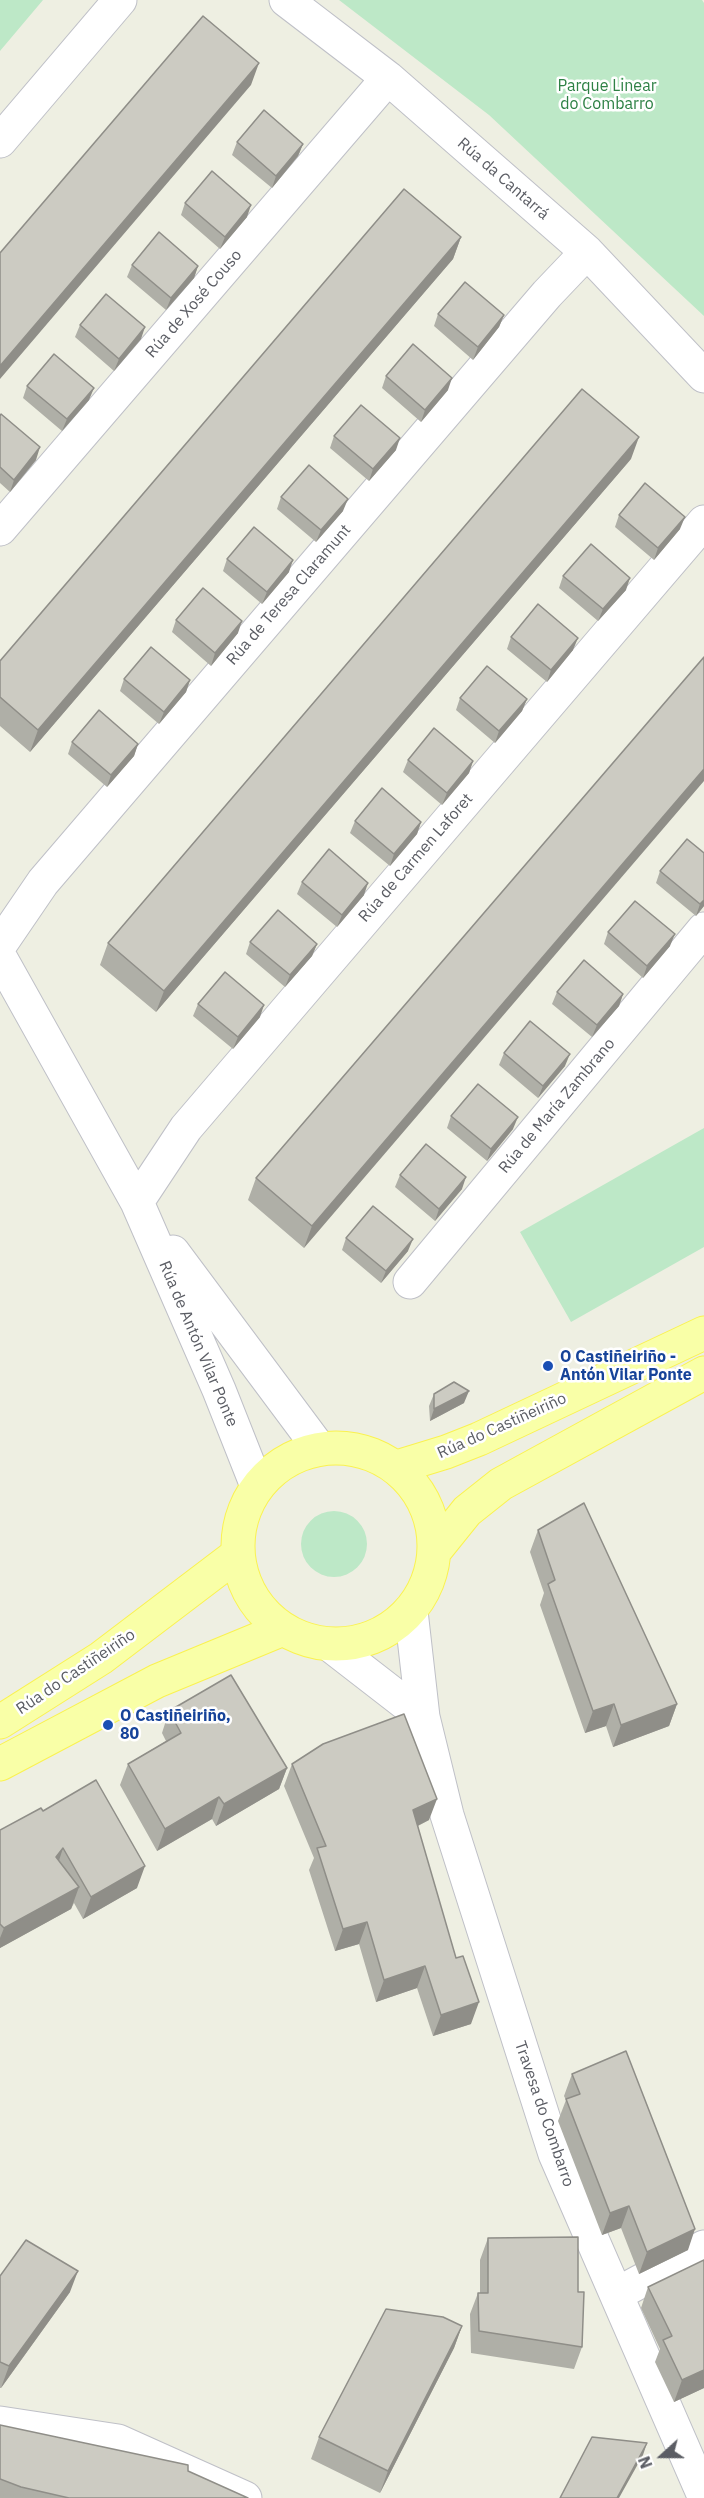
<!DOCTYPE html>
<html>
<head>
<meta charset="utf-8">
<style>
  body { margin:0 }
  #map { position:relative; width:704px; height:2498px; overflow:hidden; background:#eeefe2; font-family:"IBM Plex Sans",sans-serif }
  canvas { display:block }
  .north { position:absolute; left:632px; top:2426px; width:60px; height:60px; -webkit-text-stroke:4px #fff; paint-order:stroke; rotate:249deg; font-size:16px; font-weight:700; line-height:24px; text-align:center; color:#5b5d64 }
  .north::after { content:''; display:block; margin:auto; width:21px; height:27px; background:#5b5d64; clip-path:polygon(50% 0,100% 100%,50% 72%,0 100%) }
</style>
</head>
<body>
<div id="map">
<canvas width="704" height="2498"></canvas>
<div class="north">N</div>
</div>
<script>
const ctx = document.querySelector('canvas').getContext('2d');
ctx.lineJoin = 'round';
function fillPath(path, color) { ctx.fillStyle = color; ctx.fill(path, 'evenodd'); }
function trace(path, color, width, dash) { ctx.strokeStyle = color; ctx.lineWidth = width; ctx.lineCap = dash ? 'butt' : 'round'; ctx.setLineDash(dash || []); ctx.stroke(path); }
function write(font, color, halo, rows, align = 'center') {
  ctx.font = font + ' "IBM Plex Sans",sans-serif'; ctx.lineWidth = 5; ctx.setLineDash([]); ctx.textBaseline = 'middle'; ctx.strokeStyle = halo; ctx.fillStyle = color; for (const [text, x, y, turn = 0] of rows) {
    ctx.save(); ctx.translate(x, y); ctx.rotate((+turn || 0) * Math.PI / 180); ctx.textAlign = isNaN(turn) ? turn : align; if (halo) ctx.strokeText(text, 0, 0); ctx.fillText(text, 0, 0); ctx.restore();
  }
}
fillPath(new Path2D(`
  M 0,0 L 43,0 L 0,51 Z
  M 339,0 L 702,0 L 704,3 L 704,316 L 489,115 Z
  M 704,1128 L 704,1247 L 571,1322 L 520,1232 Z
  M301 1544a33 33 0 1 1 66 0a33 33 0 1 1-66 0Z`), '#bde8c7');
const minor = new Path2D(`
  M 286,0 L 388,78 L 587,252 L 704,376
  M 0,141 L 120,0
  M 0,529 L 388,78
  M 0,945 L 43,882 L 547,294 L 587,252
  M 0,957 L 137,1202 L 219,1390 L 257,1486
  M 137,1202 L 186,1128 L 704,522
  M 173,1252 L 319,1448
  M 410,1282 L 704,929
  M 411,1611 L 423,1717 L 447,1815 L 555,2154 L 704,2496
  M 330,1645 L 423,1717
  M 617,2294 L 704,2247
  M 0,2423 L 118,2441 L 245,2498`);
const major = new Path2D(`
  M238 1546a98 98 0 1 1 196 0a98 98 0 1 1-196 0Z
  M 397,1467 L 446,1452 L 479,1439 L 704,1333
  M 434,1552 L 467,1511 L 501,1484 L 704,1373
  M 0,1722 L 101,1658 L 238,1554
  M 0,1764 L 157,1681 L 283,1629`);
trace(minor, '#bfc0c7', 35);
trace(major, '#faf250', 35);
trace(minor, '#fff', 33);
trace(major, '#f9ffa7', 33);
fillPath(new Path2D(`
  M 237,142 L 303,144 L 298,156 L 272,188 L 232,155 Z
  M 185,203 L 247,217 L 220,249 L 181,215 Z
  M 461,237 L 453,259 L 30,752 L 0,726 L 0,661 Z
  M 132,265 L 198,266 L 194,278 L 166,310 L 127,277 Z
  M 438,314 L 504,315 L 499,327 L 473,360 L 434,326 Z
  M 80,325 L 141,339 L 114,371 L 75,337 Z
  M 386,376 L 448,390 L 421,422 L 382,388 Z
  M 27,386 L 89,400 L 62,431 L 23,398 Z
  M 0,416 L 36,460 L 10,492 L 0,483 Z
  M 334,436 L 396,450 L 369,481 L 330,448 Z
  M 631,459 L 156,1012 L 100,965 L 108,943 Z
  M 281,497 L 343,511 L 316,542 L 277,509 Z
  M 619,515 L 680,529 L 654,560 L 615,527 Z
  M 227,559 L 289,572 L 262,604 L 223,571 Z
  M 563,576 L 626,590 L 598,621 L 559,588 Z
  M 176,620 L 238,633 L 211,666 L 172,632 Z
  M 511,637 L 573,650 L 547,682 L 507,649 Z
  M 704,657 L 304,1248 L 248,1200 L 256,1178 Z
  M 124,679 L 190,680 L 186,692 L 159,724 L 120,691 Z
  M 460,698 L 527,699 L 522,711 L 495,743 L 456,710 Z
  M 72,742 L 138,744 L 134,756 L 107,787 L 68,754 Z
  M 408,760 L 473,761 L 469,773 L 442,805 L 403,772 Z
  M 355,821 L 421,822 L 417,834 L 390,866 L 350,833 Z
  M 660,871 L 704,906 L 696,916 L 656,883 Z
  M 302,882 L 364,895 L 337,927 L 297,894 Z
  M 608,932 L 670,946 L 643,978 L 604,944 Z
  M 250,942 L 317,944 L 312,956 L 285,987 L 246,954 Z
  M 557,992 L 623,994 L 619,1006 L 592,1037 L 552,1004 Z
  M 198,1004 L 260,1017 L 233,1049 L 193,1016 Z
  M 504,1053 L 565,1066 L 538,1098 L 499,1065 Z
  M 451,1116 L 513,1129 L 487,1161 L 447,1128 Z
  M 400,1175 L 462,1189 L 435,1221 L 395,1187 Z
  M 346,1238 L 408,1251 L 381,1283 L 342,1250 Z
  M 434,1394 L 464,1403 L 430,1421 L 429,1406 Z
  M 538,1530 L 677,1704 L 669,1726 L 613,1747 L 606,1726 L 585,1733 L 540,1605 L 544,1593 L 530,1552 Z
  M 169,1711 L 287,1768 L 279,1789 L 216,1826 L 212,1819 L 157,1851 L 120,1785 L 128,1764 L 166,1741 L 162,1733 Z
  M 292,1764 L 429,1820 L 418,1826 L 471,2024 L 433,2036 L 417,1988 L 376,2002 L 359,1944 L 335,1951 L 309,1870 L 314,1858 L 284,1786 Z
  M 43,1811 L 137,1888 L 83,1919 L 74,1903 L 71,1909 L 0,1948 L 0,1830 Z
  M 572,2074 L 688,2250 L 639,2274 L 621,2228 L 602,2235 L 558,2121 L 566,2100 L 564,2096 Z
  M 488,2238 L 578,2292 L 582,2347 L 574,2369 L 471,2353 L 470,2314 L 478,2293 L 480,2293 L 480,2260 Z
  M 704,2260 L 704,2388 L 674,2402 L 655,2362 L 660,2349 L 641,2308 L 648,2287 Z
  M 0,2276 L 70,2292 L 1,2388 L 0,2388 Z
  M 462,2326 L 454,2348 L 380,2493 L 311,2459 L 319,2437 Z
  M 0,2425 L 188,2471 L 248,2498 L 0,2498 Z`), '#afafa7');
fillPath(new Path2D(`
  M 259,63 L 251,85 L 0,379 L 0,366 Z
  M 303,144 L 298,156 L 272,188 L 276,176 Z
  M 251,205 L 247,217 L 220,249 L 225,237 Z
  M 461,237 L 453,259 L 30,752 L 38,730 Z
  M 198,266 L 194,278 L 166,310 L 171,298 Z
  M 504,315 L 499,327 L 473,360 L 478,347 Z
  M 145,327 L 141,339 L 114,371 L 119,359 Z
  M 452,378 L 448,390 L 421,422 L 425,410 Z
  M 94,388 L 89,400 L 62,431 L 67,419 Z
  M 639,437 L 631,459 L 156,1012 L 164,991 Z
  M 400,438 L 396,450 L 369,481 L 373,469 Z
  M 40,447 L 36,460 L 10,492 L 14,480 Z
  M 348,499 L 343,511 L 316,542 L 321,530 Z
  M 685,517 L 680,529 L 654,560 L 658,548 Z
  M 293,560 L 289,572 L 262,604 L 267,592 Z
  M 630,578 L 626,590 L 598,621 L 603,609 Z
  M 242,621 L 238,633 L 211,666 L 215,653 Z
  M 578,638 L 573,650 L 547,682 L 551,670 Z
  M 190,680 L 186,692 L 159,724 L 164,712 Z
  M 527,699 L 522,711 L 495,743 L 499,731 Z
  M 138,744 L 134,756 L 107,787 L 111,775 Z
  M 473,761 L 469,773 L 442,805 L 447,793 Z
  M 704,769 L 704,781 L 304,1248 L 312,1226 Z
  M 421,822 L 417,834 L 390,866 L 394,854 Z
  M 368,883 L 364,895 L 337,927 L 342,915 Z
  M 704,900 L 704,906 L 696,916 L 700,904 Z
  M 675,934 L 670,946 L 643,978 L 647,966 Z
  M 317,944 L 312,956 L 285,987 L 290,975 Z
  M 623,994 L 619,1006 L 592,1037 L 597,1025 Z
  M 264,1005 L 260,1017 L 233,1049 L 238,1037 Z
  M 570,1054 L 565,1066 L 538,1098 L 543,1086 Z
  M 518,1117 L 513,1129 L 487,1161 L 491,1149 Z
  M 466,1177 L 462,1189 L 435,1221 L 439,1209 Z
  M 413,1239 L 408,1251 L 381,1283 L 386,1271 Z
  M 469,1391 L 464,1403 L 430,1421 L 434,1409 Z
  M 614,1704 L 606,1726 L 585,1733 L 593,1711 Z
  M 677,1704 L 669,1726 L 613,1747 L 621,1725 Z
  M 287,1768 L 279,1789 L 216,1826 L 224,1804 Z
  M 219,1797 L 212,1819 L 157,1851 L 165,1829 Z
  M 437,1799 L 429,1820 L 405,1832 L 413,1810 Z
  M 63,1848 L 56,1870 L 56,1857 Z
  M 145,1866 L 137,1888 L 83,1919 L 91,1897 Z
  M 79,1887 L 71,1909 L 0,1948 L 0,1938 L 4,1928 Z
  M 367,1922 L 359,1944 L 335,1951 L 343,1929 Z
  M 425,1966 L 417,1988 L 376,2002 L 384,1980 Z
  M 479,2002 L 471,2024 L 433,2036 L 441,2015 Z
  M 629,2206 L 621,2228 L 602,2235 L 610,2213 Z
  M 695,2229 L 688,2250 L 639,2274 L 647,2252 Z
  M 78,2271 L 70,2292 L 1,2388 L 9,2366 Z
  M 462,2326 L 454,2348 L 380,2493 L 388,2471 Z
  M 704,2370 L 704,2388 L 674,2402 L 682,2380 Z
  M 647,2443 L 643,2455 L 619,2498 L 617,2498 Z`), '#8f8e88');
const building = new Path2D(`
  M 203,16 L 259,63 L 0,366 L 0,253 Z
  M 264,110 L 303,144 L 276,176 L 237,142 Z
  M 212,171 L 251,205 L 225,237 L 185,203 Z
  M 404,189 L 461,237 L 38,730 L 0,697 L 0,661 Z
  M 159,232 L 198,266 L 171,298 L 132,265 Z
  M 465,282 L 504,315 L 478,347 L 438,314 Z
  M 106,294 L 145,327 L 119,359 L 80,325 Z
  M 413,344 L 452,378 L 425,410 L 386,376 Z
  M 54,354 L 94,388 L 67,419 L 27,386 Z
  M 582,389 L 639,437 L 164,991 L 108,943 Z
  M 361,405 L 400,438 L 373,469 L 334,436 Z
  M 1,414 L 40,447 L 14,480 L 0,467 L 0,416 Z
  M 309,465 L 348,499 L 321,530 L 281,497 Z
  M 645,483 L 685,517 L 658,548 L 619,515 Z
  M 254,527 L 293,560 L 267,592 L 227,559 Z
  M 591,544 L 630,578 L 603,609 L 563,576 Z
  M 203,588 L 242,621 L 215,653 L 176,620 Z
  M 538,604 L 578,638 L 551,670 L 511,637 Z
  M 151,647 L 190,680 L 164,712 L 124,679 Z
  M 704,657 L 704,769 L 312,1226 L 256,1178 Z
  M 487,666 L 527,699 L 499,731 L 460,698 Z
  M 99,710 L 138,744 L 111,775 L 72,742 Z
  M 434,728 L 473,761 L 447,793 L 408,760 Z
  M 382,788 L 421,822 L 394,854 L 355,821 Z
  M 687,839 L 704,853 L 704,900 L 700,904 L 660,871 Z
  M 329,849 L 368,883 L 342,915 L 302,882 Z
  M 635,901 L 675,934 L 647,966 L 608,932 Z
  M 278,910 L 317,944 L 290,975 L 250,942 Z
  M 584,960 L 623,994 L 597,1025 L 557,992 Z
  M 225,972 L 264,1005 L 238,1037 L 198,1004 Z
  M 530,1021 L 570,1054 L 543,1086 L 504,1053 Z
  M 478,1084 L 518,1117 L 491,1149 L 451,1116 Z
  M 426,1144 L 466,1177 L 439,1209 L 400,1175 Z
  M 373,1206 L 413,1239 L 386,1271 L 346,1238 Z
  M 454,1382 L 469,1391 L 434,1409 L 434,1394 Z
  M 584,1503 L 677,1704 L 621,1725 L 614,1704 L 593,1711 L 548,1584 L 555,1580 L 538,1530 Z
  M 231,1675 L 287,1768 L 224,1804 L 219,1797 L 165,1829 L 128,1764 L 181,1733 L 169,1711 Z
  M 404,1714 L 437,1799 L 413,1810 L 456,1958 L 463,1956 L 479,2002 L 441,2015 L 425,1966 L 384,1980 L 367,1922 L 343,1929 L 317,1848 L 326,1846 L 292,1764 L 323,1744 Z
  M 96,1780 L 145,1866 L 91,1897 L 63,1848 L 56,1857 L 79,1887 L 4,1928 L 0,1924 L 0,1830 L 41,1808 L 43,1811 Z
  M 626,2051 L 695,2229 L 647,2252 L 629,2206 L 610,2213 L 566,2099 L 580,2094 L 572,2074 Z
  M 578,2237 L 578,2292 L 584,2292 L 582,2347 L 479,2331 L 478,2293 L 488,2293 L 488,2238 Z
  M 26,2240 L 78,2271 L 9,2366 L 0,2362 L 0,2276 Z
  M 704,2260 L 704,2370 L 682,2380 L 663,2340 L 672,2336 L 648,2287 Z
  M 386,2309 L 443,2317 L 462,2326 L 388,2471 L 319,2437 Z
  M 0,2425 L 188,2465 L 188,2471 L 248,2498 L 69,2498 L 21,2487 L 0,2479 Z
  M 592,2437 L 647,2443 L 617,2498 L 560,2498 Z`);
fillPath(building, '#cccbc2');
trace(building, '#8f8e88', 1.5);
for (const [x, y, r, color] of [
  [548,1366,6,"#1a4fb4"],
  [108,1725,6,"#1a4fb4"]
]) { const dot = new Path2D(); dot.arc(x, y, r, 0, 2 * Math.PI); ctx.fillStyle = color; ctx.fill(dot); trace(dot, '#fff', 2); }
write('16px', '#2e8145', '#fff', [
  ["Parque Linear",607,86],
  ["do Combarro",607,104]
]);
write('16px', '#5b5d64', '#fff', [
  ["Rúa da Cantarrá",503,179,41],
  ["Rúa de Xosé Couso",194,304,-49],
  ["Rúa de Teresa Claramunt",289,595,-49],
  ["Rúa de Carmen Laforet",416,858,-49],
  ["Rúa de María Zambrano",557,1106,-50],
  ["Rúa de Antón Vilar Ponte",198,1344,67],
  ["Rúa do Castiñeiriño",502,1426,-24],
  ["Rúa do Castiñeiriño",76,1672,-34],
  ["Travesa do Combarro",544,2114,71]
]);
write('bold 16px', '#164399', '#fff', [
  ["O Castiñeiriño -",560,1357],
  ["Antón Vilar Ponte",560,1375],
  ["O Castiñeiriño,",120,1716],
  ["80",120,1734]
], 'left');
</script>
</body>
</html>
